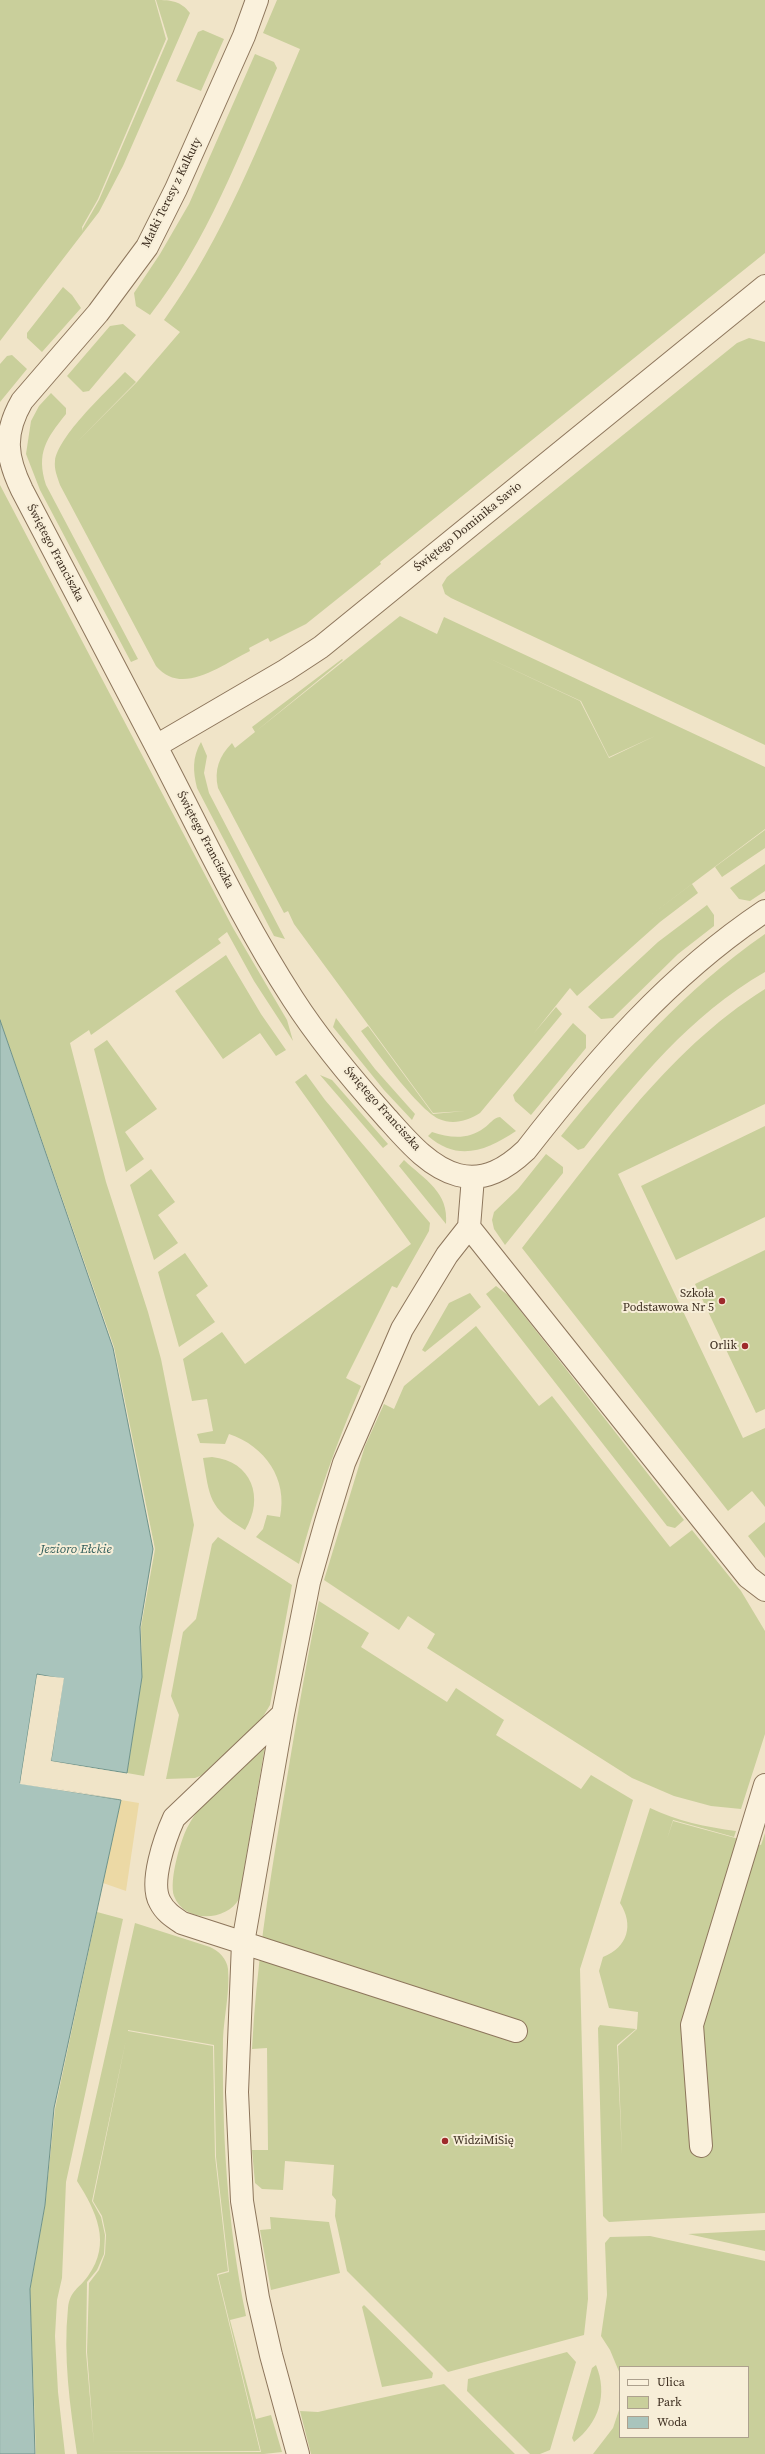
<!DOCTYPE html>
<html>
<head>
<meta charset="utf-8">
<style>
  body { margin:0 }
  #map { position:relative; width:765px; height:2454px; overflow:hidden; background:#f0e4c8; font-family:"Source Serif 4",serif }
  canvas { display:block }
  .legend { position:absolute; left:619px; top:2366px; width:130px; height:72px; box-sizing:border-box; background:#f7eed8; border:1px solid #ada18e; margin:0; padding:5px 7px; list-style:none; font-size:12px; color:#3d2e20 }
  .legend li { display:flex; align-items:center; gap:8px; height:20px }
  .legend b { width:20px; border:1px solid #ada18e }
</style>
</head>
<body>
<div id="map">
<canvas width="765" height="2454"></canvas>
<ul class="legend">
<li><b style="height:5px;background:#faf1dc"></b>Ulica</li>
<li><b style="height:11px;background:#c9cf9b"></b>Park</li>
<li><b style="height:11px;background:#a9c4bc"></b>Woda</li>
</ul>
</div>
<script>
const ctx = document.querySelector('canvas').getContext('2d');
ctx.lineJoin = 'round';
function fillPath(path, color) { ctx.fillStyle = color; ctx.fill(path, 'evenodd'); }
function trace(path, color, width, dash) { ctx.strokeStyle = color; ctx.lineWidth = width; ctx.lineCap = dash ? 'butt' : 'round'; ctx.setLineDash(dash || []); ctx.stroke(path); }
function write(font, color, halo, rows, align = 'center') {
  ctx.font = font + ' "Source Serif 4",serif'; ctx.lineWidth = 4; ctx.setLineDash([]); ctx.textBaseline = 'middle'; ctx.strokeStyle = halo; ctx.fillStyle = color; for (const [text, x, y, turn = 0] of rows) {
    ctx.save(); ctx.translate(x, y); ctx.rotate((+turn || 0) * Math.PI / 180); ctx.textAlign = isNaN(turn) ? turn : align; if (halo) ctx.strokeText(text, 0, 0); ctx.fillText(text, 0, 0); ctx.restore();
  }
}
fillPath(new Path2D(`
  M 0,0 L 155,0 L 166,39 L 98,199 L 82,227 L 83,231 L 83,228 L 99,200 L 168,39 L 156,0 C 171,0 181,1 190,13 L 123,166 L 99,212 L 0,341 Z
  M 277,0 L 765,0 L 765,253 L 380,562 L 381,564 L 306,624 L 270,642 L 268,638 L 249,648 L 250,651 C 221,665 182,697 156,666 L 60,485 C 57,476 54,469 55,461 C 58,436 107,391 125,372 L 136,382 L 78,441 L 137,382 L 180,332 L 164,320 C 224,237 260,142 300,49 L 263,33 Z
  M 203,30 L 224,39 L 201,91 L 176,81 L 198,32 Z
  M 255,54 L 274,62 L 277,68 C 240,153 207,242 150,315 L 136,306 L 134,293 L 160,254 L 189,204 Z
  M 63,287 L 72,295 L 81,308 L 42,352 L 27,338 L 27,333 Z
  M 123,324 L 136,335 L 89,391 L 83,392 L 67,376 L 110,326 Z
  M 749,338 L 765,342 L 765,745 L 451,598 L 445,594 L 442,585 L 447,577 L 737,343 Z
  M 12,355 L 27,369 L 0,402 L 0,364 L 7,356 Z
  M 51,393 L 66,408 L 66,414 C 46,439 36,453 46,485 L 138,659 L 131,662 L 40,490 L 26,454 L 31,421 L 39,406 Z
  M 0,485 L 233,928 L 287,1020 L 293,1041 L 254,981 L 227,932 L 218,939 L 221,943 L 91,1035 L 89,1030 L 70,1043 L 106,1182 L 148,1312 L 161,1359 L 194,1525 L 144,1776 L 127,1773 L 142,1677 L 141,1627 L 155,1549 L 114,1347 L 0,1020 Z
  M 400,616 L 437,634 L 444,617 L 765,767 L 765,829 L 648,917 L 692,884 L 698,893 L 660,922 L 577,996 L 570,988 L 534,1033 L 556,1007 L 562,1014 L 480,1113 C 467,1121 453,1125 439,1119 C 418,1109 376,1051 361,1031 L 368,1026 L 433,1114 L 465,1111 L 433,1113 L 294,924 L 288,911 L 284,913 L 218,788 C 214,770 219,756 232,743 L 235,748 ZM 482,655 L 581,701 L 609,757 L 655,736 L 609,758 L 580,701 Z
  M 342,659 L 343,660 L 255,732 L 252,727 Z
  M 201,742 L 207,756 L 204,773 L 209,793 L 285,939 L 274,936 L 197,788 C 193,771 192,758 201,742 Z
  M 765,830 L 765,848 L 722,877 L 715,867 Z
  M 765,864 L 765,891 L 750,901 L 739,899 L 730,888 Z
  M 707,905 L 714,915 L 714,926 L 678,954 L 613,1018 L 601,1019 L 588,1007 L 658,942 Z
  M 765,934 L 765,972 C 690,1015 637,1081 584,1148 L 578,1150 L 561,1136 C 622,1061 685,989 765,934 Z
  M 226,955 L 261,1014 L 286,1050 L 276,1056 L 260,1033 L 223,1059 L 175,991 Z
  M 765,989 L 765,1104 L 618,1174 L 743,1438 L 765,1428 L 765,1507 L 752,1491 L 728,1511 L 522,1248 C 595,1157 665,1051 765,989 Z
  M 336,1018 L 375,1069 L 415,1114 L 412,1120 L 384,1090 L 333,1027 Z
  M 573,1023 L 586,1035 L 586,1048 L 531,1115 L 515,1101 L 513,1095 Z
  M 107,1040 L 157,1109 L 125,1132 L 144,1159 L 126,1172 L 94,1049 Z
  M 306,1074 L 325,1100 L 430,1223 L 429,1231 L 397,1288 L 392,1286 L 346,1378 L 361,1386 C 336,1444 315,1503 299,1564 L 256,1537 L 263,1529 L 267,1515 L 280,1517 C 288,1479 265,1446 229,1434 L 225,1444 L 200,1443 L 197,1434 L 213,1431 L 207,1399 L 192,1401 L 183,1359 L 222,1332 L 245,1364 L 411,1244 L 295,1082 Z
  M 320,1075 L 332,1080 L 388,1144 L 383,1148 Z
  M 500,1117 L 516,1131 C 486,1151 458,1162 428,1136 L 432,1132 C 450,1138 468,1140 484,1128 C 490,1124 493,1118 500,1117 Z
  M 765,1126 L 765,1217 L 676,1260 L 641,1186 Z
  M 546,1154 L 563,1167 L 563,1173 L 505,1245 L 494,1229 L 492,1220 L 494,1212 L 518,1189 Z
  M 404,1160 C 425,1180 449,1192 446,1224 L 399,1166 Z
  M 151,1169 L 175,1202 L 158,1215 L 178,1243 L 154,1260 L 130,1185 Z
  M 765,1250 L 765,1409 L 756,1413 L 695,1284 Z
  M 185,1253 L 208,1286 L 196,1295 L 215,1322 L 179,1347 L 158,1272 Z
  M 496,1286 L 508,1295 L 684,1520 L 675,1528 L 667,1526 L 486,1294 Z
  M 470,1293 L 481,1307 L 425,1352 L 422,1350 L 449,1303 Z
  M 476,1326 L 539,1406 L 552,1396 L 670,1547 L 692,1530 L 741,1591 L 765,1631 L 765,1734 L 741,1809 L 711,1806 L 674,1796 L 632,1778 L 427,1648 L 435,1634 L 408,1616 L 399,1630 L 324,1580 L 365,1446 L 384,1404 L 394,1409 L 404,1386 Z
  M 212,1457 C 252,1461 265,1498 245,1530 C 208,1507 210,1498 203,1458 Z
  M 765,1522 L 765,1558 L 748,1536 Z
  M 218,1537 L 292,1585 L 270,1705 L 261,1720 L 205,1774 L 195,1778 L 166,1779 L 179,1715 L 171,1696 L 183,1632 L 196,1619 L 212,1544 Z
  M 319,1601 L 369,1633 L 361,1647 L 447,1702 L 456,1688 L 504,1720 L 496,1735 L 581,1789 L 591,1775 L 633,1800 L 580,1969 L 588,2299 L 584,2335 L 448,2372 L 347,2271 L 335,2216 L 336,2200 L 332,2195 L 334,2165 L 285,2161 L 283,2190 L 262,2189 L 255,2183 L 252,2150 L 268,2150 L 267,2048 L 252,2049 C 256,1970 268,1892 281,1814 C 293,1743 304,1672 319,1601 Z
  M 265,1746 L 239,1899 C 226,1922 184,1923 174,1896 C 169,1881 180,1842 187,1828 C 204,1795 239,1771 265,1746 Z
  M 650,1808 C 677,1821 706,1827 736,1831 L 734,1837 L 673,1820 L 667,1839 L 673,1821 L 761,1845 L 765,1833 L 765,2166 L 662,2170 L 765,2166 L 765,2213 L 609,2222 L 603,2216 L 598,2028 L 600,2025 L 636,2029 L 617,2045 L 622,2155 L 618,2046 L 637,2029 L 638,2012 L 609,2008 L 599,1971 L 603,1957 C 628,1947 634,1925 620,1903 Z
  M 97,1912 L 123,1919 L 66,2182 L 62,2278 L 57,2300 L 55,2336 L 58,2392 L 65,2454 L 36,2454 L 30,2290 L 45,2206 L 55,2109 Z
  M 135,1923 L 210,1947 C 219,1951 227,1959 228,1969 C 230,1992 224,2016 223,2039 C 222,2134 227,2222 246,2316 L 230,2320 L 256,2419 L 271,2415 L 282,2452 L 264,2454 L 77,2454 C 70,2406 63,2357 68,2308 C 70,2290 79,2289 88,2276 C 112,2243 96,2211 77,2181 ZM 128,2031 L 128,2030 L 214,2045 L 216,2157 L 229,2272 L 218,2275 L 261,2452 L 94,2451 L 260,2451 L 217,2274 L 228,2271 L 215,2156 L 213,2046 ZM 126,2040 L 93,2201 L 102,2216 L 106,2235 L 105,2254 L 99,2270 L 89,2283 L 87,2352 L 94,2445 L 86,2352 L 87,2282 L 97,2270 L 104,2254 L 105,2235 L 101,2217 L 92,2201 Z
  M 270,2217 L 329,2222 L 340,2273 L 271,2290 L 260,2230 L 271,2229 Z
  M 765,2230 L 765,2251 L 688,2234 Z
  M 650,2236 L 765,2261 L 765,2454 L 593,2454 L 613,2428 L 620,2407 L 620,2437 L 748,2437 L 748,2367 L 620,2367 L 620,2374 L 610,2350 L 601,2336 L 607,2295 L 605,2243 L 610,2237 Z
  M 364,2305 L 433,2373 L 432,2378 L 382,2387 L 362,2307 Z
  M 567,2352 L 576,2362 L 550,2450 L 540,2454 L 530,2454 L 467,2391 L 468,2379 Z
  M 596,2365 C 608,2394 599,2423 574,2442 L 572,2438 L 592,2368 Z
  M 444,2384 L 515,2454 L 311,2454 L 300,2411 L 318,2412 Z`), '#c9cf9b');
fillPath(new Path2D(`
  M 121,1800 L 139,1803 L 126,1891 L 103,1883 Z`), '#ecd9a5');
const water = new Path2D(`
  M 0,1020 L 113,1348 L 153,1549 L 140,1627 L 142,1677 L 127,1773 L 51,1761 L 63,1679 L 37,1674 L 20,1783 L 121,1800 L 54,2108 L 45,2205 L 30,2289 L 35,2454 L 0,2454 Z`);
fillPath(water, '#a9c4bc');
trace(water, '#6f938a', 1);
fillPath(new Path2D(`
  M 37,1675 L 64,1678 L 51,1761 L 128,1774 L 50,1762 L 61,1680 L 38,1676 L 22,1782 L 123,1800 L 20,1784 Z`), '#f0e4c8');
const minor = new Path2D(`
  M 257,0 L 244,36 L 176,189 L 147,247 L 98,313 L 22,401 C 3,434 6,457 22,490 C 67,575 111,661 156,746 C 200,830 241,919 293,999 C 320,1041 352,1079 385,1116 C 405,1138 428,1167 458,1175 C 485,1182 507,1168 526,1150 C 596,1060 669,975 765,911
  M 156,746 L 286,670 L 321,647 L 765,286
  M 469,1227 L 748,1577 L 765,1590
  M 283,1714 L 174,1818 C 165,1838 149,1883 160,1902 C 165,1912 173,1917 182,1923 L 516,2031
  M 701,2146 L 692,2025 L 765,1785
  M 298,2454 L 271,2355 L 258,2298 L 242,2201 L 237,2092 L 243,1943 L 283,1714 L 309,1582 L 326,1522 L 344,1463 L 402,1329 L 447,1255 L 469,1227 L 473,1177`);
trace(minor, '#8d765c', 24);
trace(minor, '#faf1dc', 22);
for (const [x, y, r, color] of [
  [722,1301,4,"#9e2a2b"],
  [745,1346,4,"#9e2a2b"],
  [445,2141,4,"#9e2a2b"]
]) { const dot = new Path2D(); dot.arc(x, y, r, 0, 2 * Math.PI); ctx.fillStyle = color; ctx.fill(dot); trace(dot, '#f7eed8', 1.5); }
write('12px', '#3d2e20', '#f7eed8', [
  ["Matki Teresy z Kalkuty",172,193,-64],
  ["Świętego Dominika Savio",468,527,-39],
  ["Świętego Franciszka",55,553,62],
  ["Świętego Franciszka",205,840,62],
  ["Świętego Franciszka",382,1109,48]
]);
write('12px', '#3d2e20', '#f7eed8', [
  ["Szkoła",714,1294],
  ["Podstawowa Nr 5",714,1308],
  ["Orlik",737,1346],
  ["WidziMiSię",453,2141,"left"]
], 'right');
write('italic 13px', '#2f5d5a', '#f7eed8', [
  ["Jezioro Ełckie",76,1550]
]);
</script>
</body>
</html>
